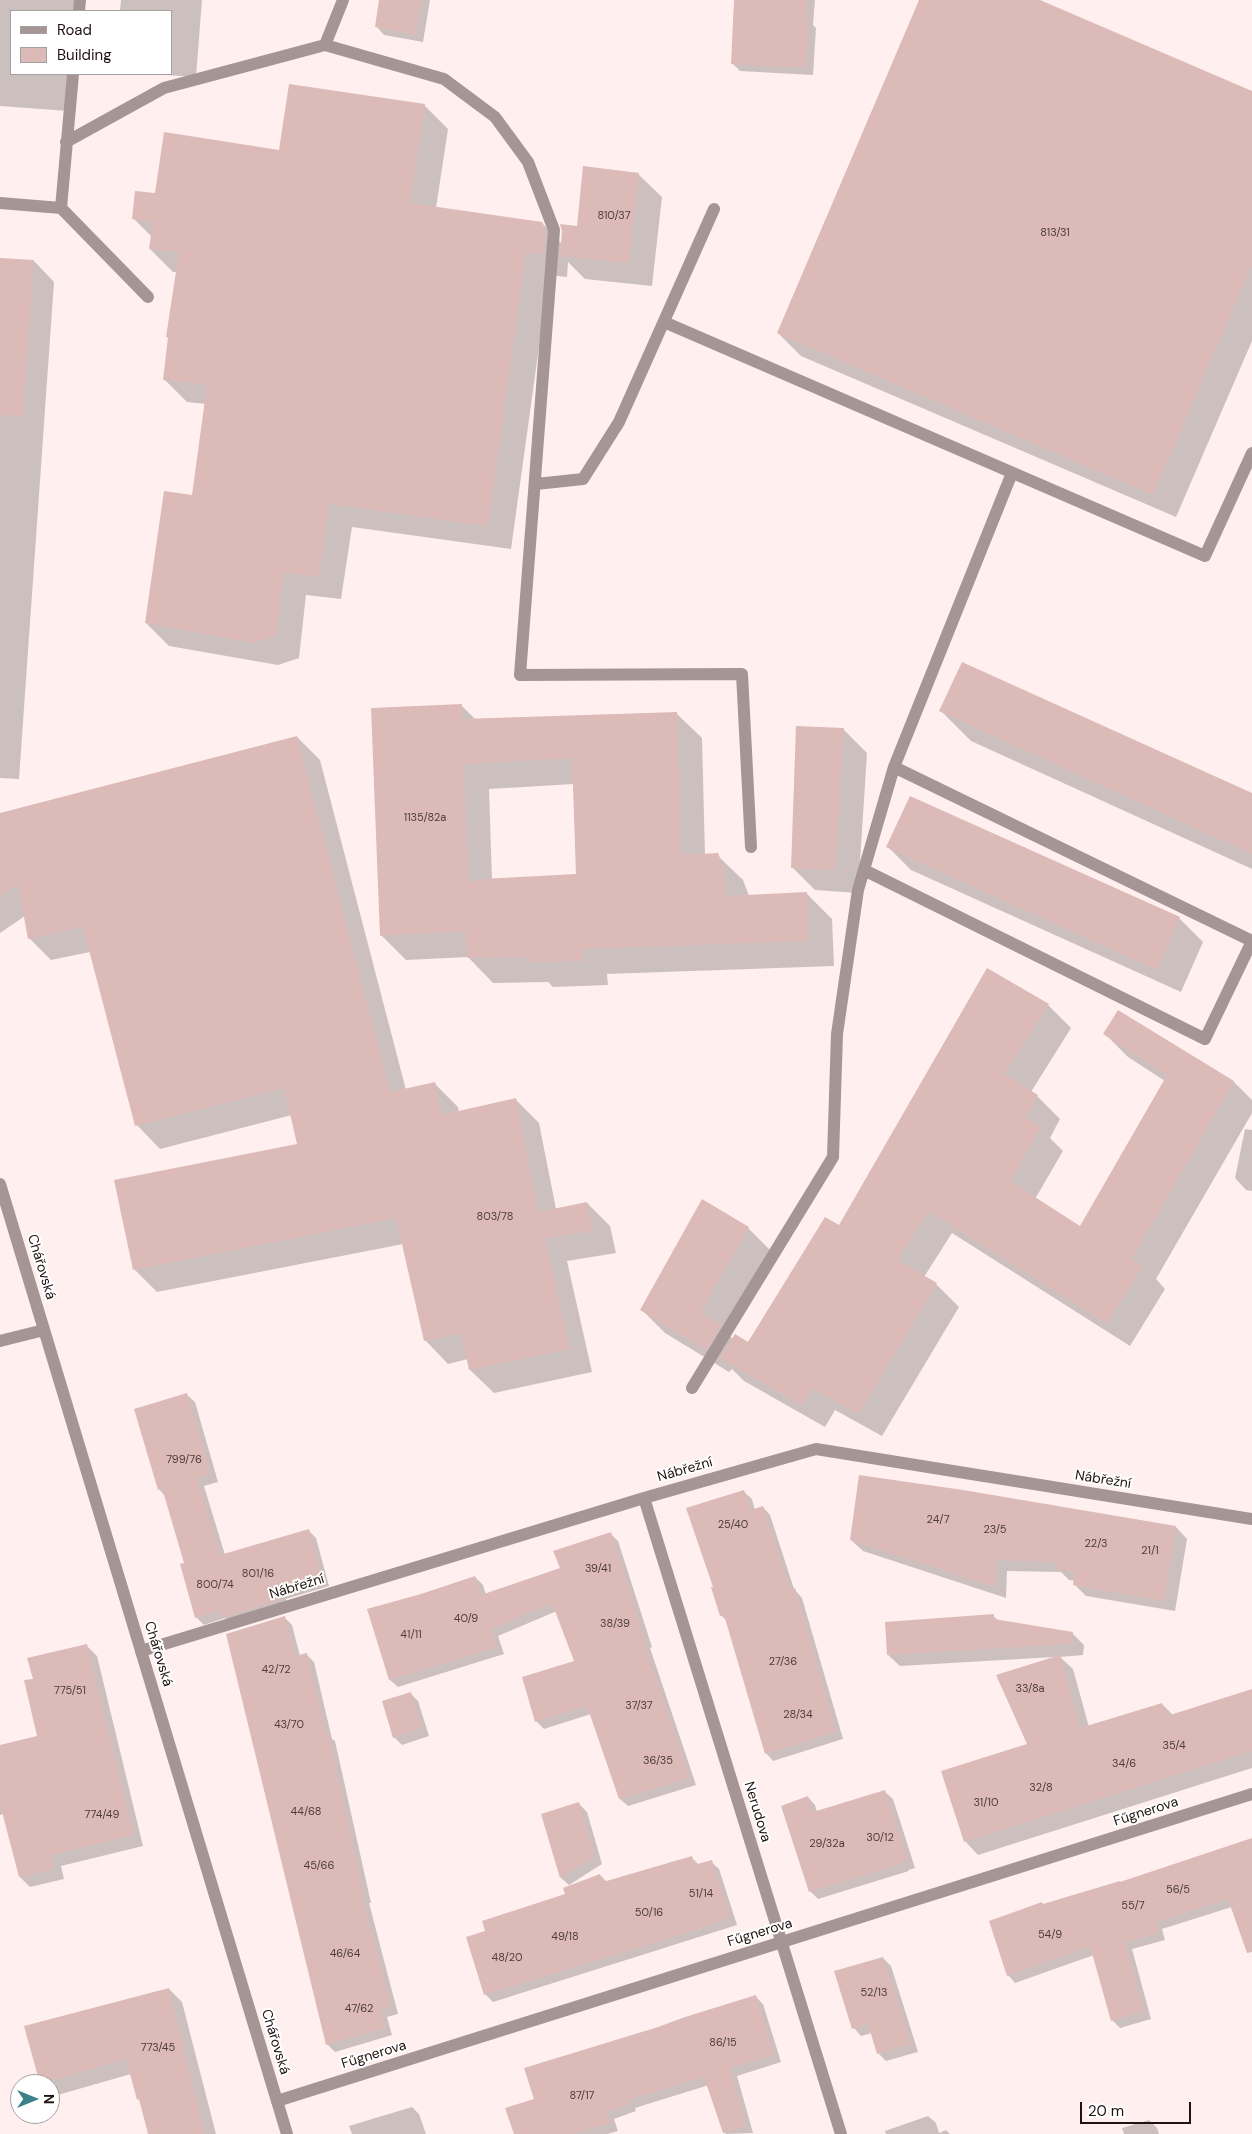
<!DOCTYPE html>
<html>
<head>
<meta charset="utf-8">
<style>
  body { margin:0 }
  #map { position:relative; width:1252px; height:2134px; overflow:hidden; background:#fff0ef; font-family:"DM Sans",sans-serif }
  canvas { display:block }
  .legend { position:absolute; left:10px; top:10px; width:162px; height:65px; box-sizing:border-box; background:#fff; border:1px solid #a5a1a0; margin:0; padding:6px 9px; list-style:none; font-size:15px; color:#1f1312 }
  .legend li { display:flex; align-items:center; gap:10px; height:25px }
  .legend b { width:25px; border:1px solid #a5a1a0 }
  .north { position:absolute; left:10px; top:2074px; width:50px; height:50px; box-sizing:border-box; background:#fff; border:1px solid #a5a1a0; border-radius:50%; rotate:90deg; font-size:14px; font-weight:700; line-height:20px; text-align:center; color:#1f1312 }
  .north::after { content:''; display:block; margin:auto; width:18px; height:22px; background:#3a8189; clip-path:polygon(50% 0,100% 100%,50% 72%,0 100%) }
  .scale { position:absolute; left:1080px; top:2102px; width:111px; height:22px; box-sizing:border-box; border:2px solid #1f1312; border-top:0; padding-left:6px; font-size:15px; line-height:18px; white-space:nowrap; color:#1f1312; -webkit-text-stroke:4px #fff; paint-order:stroke }
</style>
</head>
<body>
<div id="map">
<canvas width="1252" height="2134"></canvas>
<ul class="legend">
<li><b style="height:6px;background:#a59695"></b>Road</li>
<li><b style="height:14px;background:#dcbab7"></b>Building</li>
</ul>
<div class="north">N</div>
<div class="scale">20 m</div>
</div>
<script>
const ctx = document.querySelector('canvas').getContext('2d');
ctx.lineJoin = 'round';
function fillPath(path, color) { ctx.fillStyle = color; ctx.fill(path, 'evenodd'); }
function trace(path, color, width, dash) { ctx.strokeStyle = color; ctx.lineWidth = width; ctx.lineCap = dash ? 'butt' : 'round'; ctx.setLineDash(dash || []); ctx.stroke(path); }
function write(font, color, halo, rows, align = 'center') {
  ctx.font = font + ' "DM Sans",sans-serif'; ctx.lineWidth = 4; ctx.setLineDash([]); ctx.textBaseline = 'middle'; ctx.strokeStyle = halo; ctx.fillStyle = color; for (const [text, x, y, turn = 0] of rows) {
    ctx.save(); ctx.translate(x, y); ctx.rotate((+turn || 0) * Math.PI / 180); ctx.textAlign = isNaN(turn) ? turn : align; if (halo) ctx.strokeText(text, 0, 0); ctx.fillText(text, 0, 0); ctx.restore();
  }
}
fillPath(new Path2D(`
  M 0,0 L 76,0 L 75,11 L 11,11 L 11,74 L 70,74 L 68,111 L 0,106 Z
  M 121,0 L 202,0 L 196,77 L 152,74 L 171,74 L 171,11 L 120,11 Z
  M 381,0 L 430,0 L 423,42 L 384,35 L 377,27 Z
  M 735,0 L 815,0 L 813,25 L 816,28 L 813,75 L 740,71 L 732,63 Z
  M 920,0 L 1037,0 L 1252,92 L 1252,341 L 1176,517 L 801,356 L 778,333 Z
  M 290,85 L 425,106 L 448,129 L 436,208 L 542,223 L 562,244 L 638,174 L 662,197 L 652,286 L 585,279 L 568,262 L 567,277 L 549,275 L 511,549 L 352,527 L 341,599 L 306,595 L 299,658 L 278,665 L 169,646 L 146,623 L 193,496 L 206,404 L 187,402 L 164,379 L 169,339 L 167,337 L 177,272 L 173,272 L 150,249 L 152,237 L 133,218 L 156,194 L 280,152 Z
  M 0,260 L 34,261 L 54,282 L 19,779 L 0,778 Z
  M 461,705 L 476,720 L 676,713 L 702,738 L 705,855 L 717,855 L 743,880 L 749,896 L 807,894 L 832,919 L 834,966 L 607,974 L 608,985 L 553,987 L 548,982 L 493,983 L 468,957 L 406,960 L 381,935 ZM 574,784 L 577,875 L 492,879 L 489,789 Z
  M 941,711 L 1252,794 L 1252,869 L 971,741 Z
  M 843,729 L 867,753 L 858,893 L 815,890 L 792,867 Z
  M 297,737 L 320,760 L 406,1090 L 435,1084 L 458,1107 L 459,1113 L 516,1100 L 539,1123 L 556,1209 L 587,1203 L 610,1226 L 616,1253 L 567,1261 L 592,1372 L 494,1393 L 470,1370 L 468,1359 L 448,1364 L 425,1340 L 403,1244 L 157,1292 L 134,1269 L 299,1145 L 292,1115 L 160,1149 L 137,1125 L 90,952 L 51,960 L 29,938 L 25,916 L 0,933 L 0,835 L 30,855 L 84,929 Z
  M 888,847 L 1179,918 L 1203,942 L 1181,992 L 911,870 Z
  M 1048,1005 L 1071,1028 L 1031,1092 L 1037,1096 L 1060,1119 L 1050,1138 L 1063,1151 L 1035,1199 L 1081,1228 L 1165,1081 L 1128,1057 L 1105,1034 L 1118,1011 L 1234,1082 L 1252,1100 L 1252,1113 L 1156,1279 L 1165,1289 L 1130,1346 L 952,1233 L 924,1277 L 936,1284 L 959,1307 L 882,1436 L 835,1410 L 825,1427 L 744,1381 L 732,1369 L 729,1372 L 665,1333 L 642,1310 L 748,1228 L 771,1251 L 726,1332 L 733,1339 L 748,1344 L 839,1227 Z
  M 1245,1129 L 1252,1130 L 1252,1191 L 1246,1190 L 1235,1178 Z
  M 187,1395 L 195,1402 L 218,1482 L 204,1486 L 225,1555 L 308,1530 L 316,1538 L 329,1586 L 286,1599 L 288,1607 L 231,1625 L 225,1618 L 204,1625 L 196,1617 L 186,1564 L 165,1496 L 159,1489 Z
  M 744,1492 L 752,1499 L 755,1510 L 763,1507 L 770,1515 L 794,1589 L 802,1598 L 843,1739 L 773,1761 L 766,1753 L 727,1621 L 721,1615 Z
  M 1176,1527 L 1187,1539 L 1175,1611 L 1086,1596 L 1074,1584 L 1075,1581 L 1069,1580 L 1061,1572 L 1007,1571 L 1006,1598 L 863,1551 L 851,1540 Z
  M 611,1534 L 618,1541 L 652,1647 L 650,1648 L 696,1785 L 628,1806 L 620,1799 L 591,1714 L 544,1729 L 536,1721 L 576,1662 L 557,1611 L 498,1636 L 504,1654 L 398,1687 L 390,1680 L 421,1595 L 475,1577 L 483,1585 L 486,1595 L 561,1569 Z
  M 993,1616 L 999,1621 L 1072,1633 L 1084,1645 L 1083,1655 L 1060,1657 L 1073,1669 L 1089,1727 L 1162,1704 L 1173,1715 L 1252,1690 L 1252,1768 L 978,1855 L 965,1841 L 1028,1745 L 1054,1657 L 900,1666 L 888,1655 Z
  M 284,1617 L 292,1625 L 300,1656 L 307,1655 L 314,1662 L 332,1739 L 335,1741 L 371,1903 L 369,1903 L 398,2014 L 387,2017 L 392,2035 L 335,2052 L 327,2044 Z
  M 87,1646 L 97,1656 L 143,1846 L 61,1866 L 64,1879 L 30,1887 L 20,1877 L 4,1814 L 0,1815 L 0,1747 L 39,1737 L 35,1680 Z
  M 410,1693 L 418,1701 L 429,1736 L 402,1745 L 394,1737 Z
  M 885,1792 L 893,1799 L 915,1868 L 908,1870 L 909,1871 L 818,1899 L 810,1891 L 808,1797 L 815,1805 L 817,1812 Z
  M 579,1804 L 587,1812 L 602,1864 L 569,1885 L 561,1878 L 542,1815 Z
  M 1252,1840 L 1252,1905 L 1235,1906 L 1162,1929 L 1165,1940 L 1132,1949 L 1151,2019 L 1120,2028 L 1112,2020 L 1094,1955 L 1015,1983 L 1008,1975 L 1044,1905 L 1120,1883 Z
  M 691,1857 L 699,1865 L 711,1862 L 719,1869 L 737,1925 L 493,2002 L 485,1994 L 487,1932 L 567,1895 L 600,1875 L 607,1882 Z
  M 883,1958 L 891,1966 L 918,2052 L 886,2061 L 878,2053 L 872,2033 L 861,2036 L 854,2028 Z
  M 169,1989 L 182,2002 L 216,2134 L 150,2134 L 131,2074 L 54,2096 L 50,2092 L 50,2084 L 41,2083 Z
  M 756,1997 L 763,2004 L 781,2062 L 737,2076 L 753,2133 L 726,2134 L 724,2132 L 709,2085 L 635,2108 L 636,2111 L 614,2119 L 618,2131 L 607,2134 L 515,2134 L 536,2100 Z
  M 412,2107 L 419,2114 L 426,2134 L 352,2134 L 349,2126 Z
  M 928,2116 L 936,2123 L 939,2133 L 946,2130 L 950,2134 L 886,2134 L 885,2131 Z
  M 1149,2120 L 1157,2128 L 1159,2134 L 1124,2134 L 1122,2128 Z`), '#0003');
fillPath(new Path2D(`
  M 379,0 L 421,0 L 416,35 L 375,27 Z
  M 734,0 L 807,0 L 806,19 L 809,19 L 806,68 L 731,64 Z
  M 919,0 L 1040,0 L 1252,91 L 1252,264 L 1153,495 L 777,333 Z
  M 289,84 L 425,104 L 410,203 L 542,222 L 546,231 L 544,254 L 526,252 L 488,526 L 329,504 L 319,577 L 284,572 L 276,635 L 254,643 L 145,623 L 164,491 L 192,495 L 207,385 L 163,380 L 168,337 L 166,337 L 179,252 L 149,249 L 153,222 L 132,219 L 135,191 L 155,193 L 164,132 L 279,150 Z
  M 583,166 L 639,173 L 629,263 L 560,256 L 562,231 L 560,224 L 577,226 Z
  M 0,258 L 34,260 L 23,416 L 0,415 Z
  M 962,662 L 1252,793 L 1252,854 L 939,711 Z
  M 462,704 L 462,719 L 677,712 L 681,855 L 718,853 L 723,865 L 726,896 L 807,892 L 809,941 L 582,949 L 583,961 L 527,962 L 527,957 L 467,958 L 466,931 L 380,936 L 371,708 ZM 572,758 L 576,874 L 482,879 L 468,883 L 464,764 Z
  M 796,726 L 844,728 L 835,870 L 791,868 Z
  M 297,736 L 390,1092 L 435,1082 L 441,1115 L 516,1098 L 538,1212 L 587,1202 L 593,1231 L 545,1238 L 570,1349 L 469,1370 L 461,1333 L 424,1341 L 396,1218 L 133,1270 L 114,1180 L 297,1144 L 284,1088 L 135,1126 L 83,927 L 28,939 L 18,884 L 0,896 L 0,813 Z
  M 910,796 L 1180,917 L 1157,970 L 886,847 Z
  M 987,968 L 1049,1004 L 1004,1074 L 1038,1095 L 1025,1118 L 1041,1127 L 1010,1181 L 1080,1226 L 1167,1075 L 1103,1034 L 1118,1010 L 1234,1081 L 1131,1260 L 1143,1265 L 1107,1324 L 929,1211 L 897,1260 L 937,1283 L 859,1414 L 812,1388 L 802,1405 L 720,1358 L 735,1334 L 748,1342 L 825,1217 L 839,1225 Z
  M 702,1199 L 749,1227 L 701,1312 L 721,1325 L 706,1350 L 640,1310 Z
  M 187,1393 L 211,1474 L 197,1478 L 220,1555 L 309,1529 L 322,1578 L 279,1592 L 281,1600 L 222,1618 L 220,1610 L 195,1618 L 180,1564 L 184,1563 L 162,1488 L 158,1490 L 134,1409 Z
  M 859,1475 L 963,1490 L 1176,1526 L 1164,1601 L 1073,1585 L 1075,1572 L 1056,1569 L 1057,1562 L 996,1560 L 995,1587 L 850,1540 Z
  M 744,1490 L 751,1510 L 763,1506 L 790,1590 L 795,1588 L 836,1732 L 765,1754 L 724,1615 L 720,1616 L 711,1587 L 713,1587 L 686,1508 Z
  M 611,1532 L 645,1640 L 643,1640 L 690,1778 L 619,1799 L 587,1706 L 535,1722 L 522,1677 L 574,1661 L 552,1603 L 491,1629 L 497,1647 L 389,1680 L 367,1609 L 421,1594 L 475,1576 L 481,1595 L 560,1568 L 553,1551 Z
  M 994,1614 L 994,1619 L 1073,1632 L 1072,1644 L 887,1655 L 885,1622 Z
  M 285,1616 L 295,1656 L 307,1653 L 326,1733 L 328,1732 L 364,1895 L 362,1896 L 391,2006 L 380,2009 L 385,2028 L 326,2045 L 226,1634 Z
  M 87,1644 L 134,1835 L 51,1855 L 54,1869 L 19,1877 L 0,1804 L 0,1745 L 37,1736 L 24,1680 L 33,1679 L 27,1658 Z
  M 1060,1655 L 1080,1728 L 1162,1703 L 1167,1716 L 1252,1689 L 1252,1751 L 964,1842 L 941,1771 L 1027,1744 L 996,1675 Z
  M 411,1692 L 422,1728 L 393,1738 L 382,1701 Z
  M 885,1790 L 908,1860 L 902,1862 L 903,1863 L 809,1892 L 781,1806 L 808,1796 L 813,1812 Z
  M 579,1802 L 595,1856 L 560,1878 L 541,1814 Z
  M 1252,1838 L 1252,1952 L 1247,1953 L 1228,1899 L 1155,1922 L 1159,1933 L 1125,1942 L 1144,2011 L 1111,2021 L 1090,1946 L 1007,1976 L 989,1921 L 1042,1902 L 1043,1904 L 1120,1881 L 1120,1882 Z
  M 692,1856 L 694,1865 L 712,1860 L 730,1917 L 702,1928 L 484,1995 L 466,1937 L 485,1931 L 482,1921 L 565,1894 L 563,1888 L 600,1874 L 603,1882 Z
  M 883,1957 L 911,2044 L 877,2054 L 868,2024 L 852,2029 L 834,1971 Z
  M 169,1988 L 205,2134 L 148,2134 L 139,2099 L 137,2100 L 126,2059 L 40,2084 L 24,2026 Z
  M 756,1995 L 774,2055 L 730,2068 L 746,2126 L 723,2133 L 704,2077 L 628,2100 L 629,2104 L 607,2112 L 611,2123 L 573,2134 L 514,2134 L 505,2108 L 534,2099 L 524,2068 L 658,2027 L 685,2017 Z`), '#dcbab7');
trace(new Path2D(`
  M 79,11 L 80,0
  M 325,45 L 343,0
  M 73,74 L 61,208 L 148,297
  M 66,142 L 164,88 L 325,45 L 444,79 L 495,117 L 528,162 L 554,230 L 520,675 L 742,674 L 751,847
  M 0,203 L 61,208
  M 664,322 L 1205,556 L 1252,453
  M 536,484 L 583,479 L 619,422 L 714,209
  M 864,870 L 1205,1039 L 1252,941 L 894,767
  M 0,1341 L 44,1330
  M 692,1388 L 833,1157 L 837,1034 L 858,890 L 894,767 L 1012,473`), '#a59695', 12);
trace(new Path2D(`
  M 644,1498 L 841,2134
  M 141,1651 L 644,1498 L 816,1449 L 1252,1519
  M 277,2101 L 1252,1794`), '#a59695', 12);
trace(new Path2D(`
  M 0,1184 L 287,2134`), '#a59695', 12);
write('11px', '#4e3d3b', null, [
  ["810/37",614,216],
  ["813/31",1055,233],
  ["1135/82a",425,818],
  ["803/78",495,1217],
  ["799/76",184,1460],
  ["24/7",938,1520],
  ["25/40",733,1525],
  ["23/5",995,1530],
  ["22/3",1096,1544],
  ["21/1",1150,1551],
  ["39/41",598,1569],
  ["801/16",258,1574],
  ["800/74",215,1585],
  ["40/9",466,1619],
  ["38/39",615,1624],
  ["41/11",411,1635],
  ["27/36",783,1662],
  ["42/72",276,1670],
  ["33/8a",1030,1689],
  ["775/51",70,1691],
  ["37/37",639,1706],
  ["28/34",798,1715],
  ["43/70",289,1725],
  ["35/4",1174,1746],
  ["36/35",658,1761],
  ["34/6",1124,1764],
  ["32/8",1041,1788],
  ["31/10",986,1803],
  ["44/68",306,1812],
  ["774/49",102,1815],
  ["30/12",880,1838],
  ["29/32a",827,1844],
  ["45/66",319,1866],
  ["56/5",1178,1890],
  ["51/14",701,1894],
  ["55/7",1133,1906],
  ["50/16",649,1913],
  ["54/9",1050,1935],
  ["49/18",565,1937],
  ["46/64",345,1954],
  ["48/20",507,1958],
  ["52/13",874,1993],
  ["47/62",359,2009],
  ["86/15",723,2043],
  ["773/45",158,2048],
  ["87/17",582,2096]
]);
write('14px', '#1f1312', '#fff', [
  ["Chářovská",41,1267,73],
  ["Nábřežní",685,1470,-16],
  ["Nábřežní",1103,1480,9],
  ["Nábřežní",297,1587,-17],
  ["Chářovská",158,1654,73],
  ["Nerudova",757,1812,73],
  ["Fűgnerova",1146,1812,-18],
  ["Fűgnerova",760,1933,-17],
  ["Chářovská",275,2042,73],
  ["Fűgnerova",374,2055,-17]
]);
</script>
</body>
</html>
